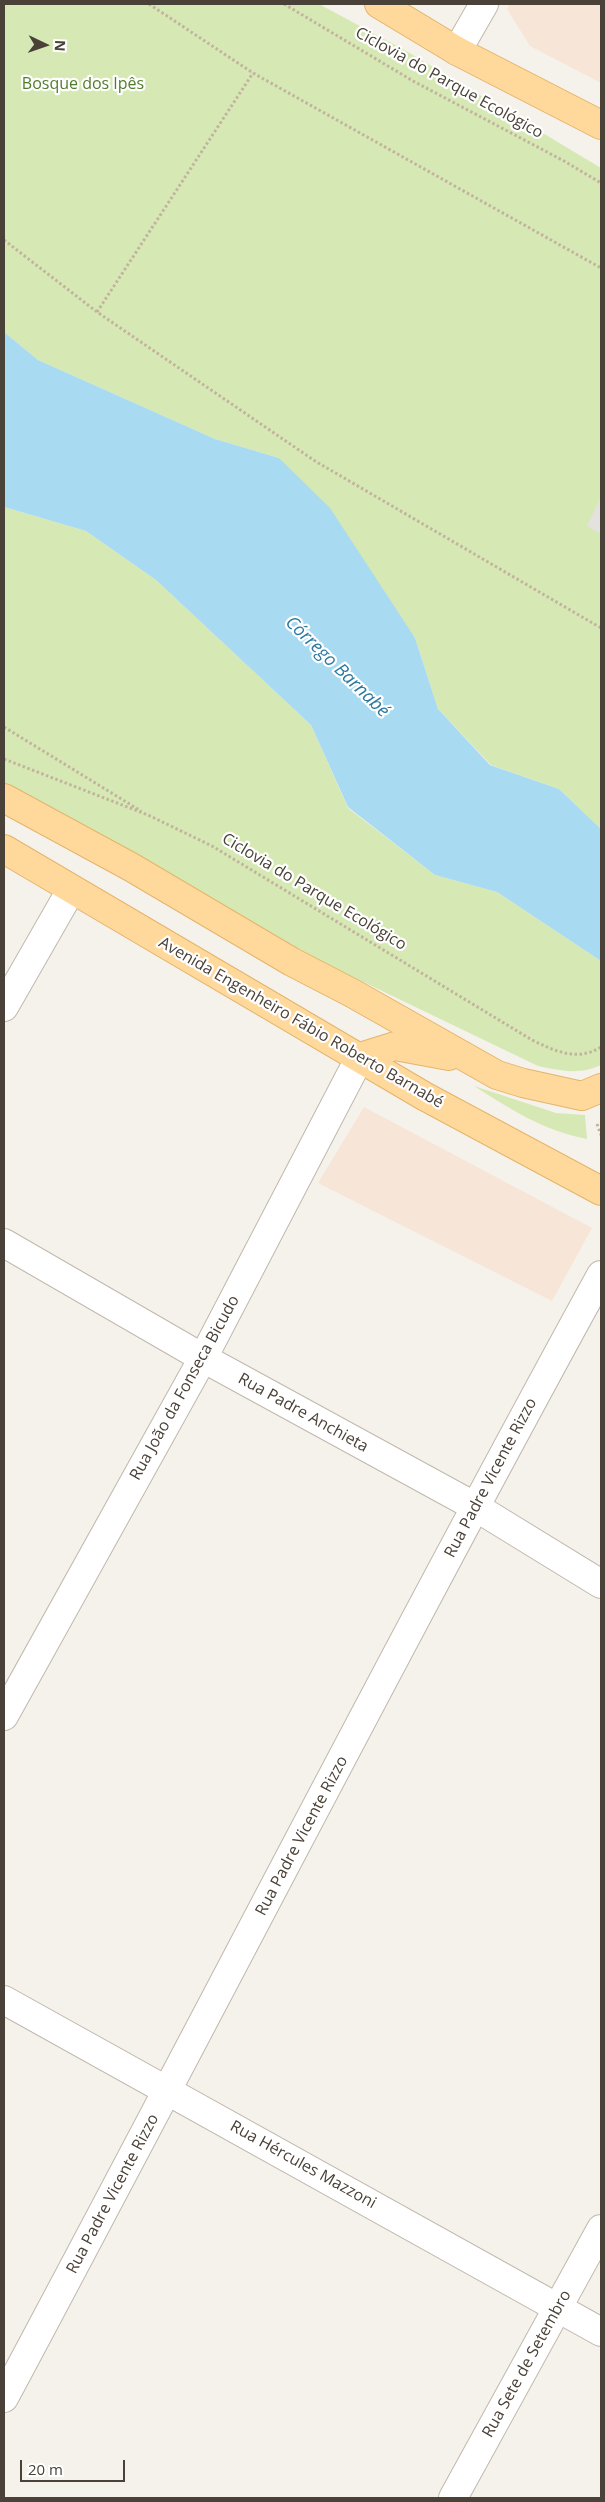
<!DOCTYPE html>
<html>
<head>
<meta charset="utf-8">
<style>
  body { margin:0 }
  #map { position:relative; width:605px; height:2502px; overflow:hidden; background:#f5f1eb; font-family:"Open Sans",sans-serif }
  canvas { display:block }
  .frame { position:absolute; inset:0; border:5px solid #4a4138; pointer-events:none }
  .north { position:absolute; left:20px; top:20px; width:50px; height:50px; -webkit-text-stroke:4px #fff; paint-order:stroke; rotate:93deg; font-size:14px; font-weight:700; line-height:20px; text-align:center; color:#4a4138 }
  .north::after { content:''; display:block; margin:auto; width:18px; height:22px; background:#4a4138; clip-path:polygon(50% 0,100% 100%,50% 72%,0 100%) }
  .scale { position:absolute; left:20px; top:2460px; width:105px; height:22px; box-sizing:border-box; border:2px solid #4a4138; border-top:0; padding-left:6px; font-size:15px; line-height:18px; white-space:nowrap; color:#4a4138; -webkit-text-stroke:4px #fff; paint-order:stroke }
</style>
</head>
<body>
<div id="map">
<canvas width="605" height="2502"></canvas>
<div class="frame"></div>
<div class="north">N</div>
<div class="scale">20 m</div>
</div>
<script>
const ctx = document.querySelector('canvas').getContext('2d');
ctx.lineJoin = 'round';
function fillPath(path, color) { ctx.fillStyle = color; ctx.fill(path, 'evenodd'); }
function trace(path, color, width, dash) { ctx.strokeStyle = color; ctx.lineWidth = width; ctx.lineCap = dash ? 'butt' : 'round'; ctx.setLineDash(dash || []); ctx.stroke(path); }
function write(font, color, halo, rows, align = 'center') {
  ctx.font = font + ' "Open Sans",sans-serif'; ctx.lineWidth = 4.5; ctx.setLineDash([]); ctx.textBaseline = 'middle'; ctx.strokeStyle = halo; ctx.fillStyle = color; for (const [text, x, y, turn = 0] of rows) {
    ctx.save(); ctx.translate(x, y); ctx.rotate((+turn || 0) * Math.PI / 180); ctx.textAlign = isNaN(turn) ? turn : align; if (halo) ctx.strokeText(text, 0, 0); ctx.fillText(text, 0, 0); ctx.restore();
  }
}
fillPath(new Path2D(`
  M 510,4 L 601,4 L 601,83 L 530,46 L 507,9 Z
  M 364,1107 L 592,1228 L 552,1301 L 318,1183 Z`), '#f7e6d7');
fillPath(new Path2D(`
  M 4,4 L 319,4 L 408,52 L 601,168 L 601,829 L 559,789 L 491,765 L 438,709 L 415,638 L 279,458 L 215,439 L 38,360 L 4,332 Z
  M 4,507 L 86,531 L 156,580 L 311,725 L 348,808 L 435,875 L 497,892 L 601,961 L 601,1065 C 580,1075 561,1071 538,1066 L 326,964 L 4,783 Z
  M 474,1086 L 556,1113 L 585,1115 L 587,1139 C 544,1131 510,1109 474,1086 Z`), '#d6e9b4');
fillPath(new Path2D(`
  M 601,497 L 601,534 L 587,526 Z`), '#e4e2df');
fillPath(new Path2D(`
  M 4,332 L 38,360 L 215,439 L 279,458 L 330,508 L 415,638 L 438,709 L 490,765 L 559,789 L 601,829 L 601,961 L 497,892 L 435,875 L 348,807 L 311,725 L 156,580 L 86,531 L 4,507 Z`), '#a8daf2');
const minor = new Path2D(`
  M 457,51 L 484,4
  M 4,1007 L 71,890
  M 4,1243 L 203,1358 L 474,1506 L 601,1584
  M 4,1716 L 203,1358 L 360,1057
  M 4,2000 L 601,2332
  M 4,2398 C 204,2024 397,1647 601,1275
  M 453,2498 L 601,2229`);
const major = new Path2D(`
  M 379,4 L 457,51 L 601,125
  M 4,798 L 131,867 L 292,962 L 352,993 L 497,1075 L 523,1083 L 582,1096 L 601,1088
  M 4,849 L 424,1096 L 601,1191
  M 360,1057 L 395,1046 L 449,1056`);
trace(minor, '#c1b8ad', 30);
trace(major, '#e5b469', 30);
trace(new Path2D(`
  M 149,4 L 253,73 L 601,268
  M 284,4 L 413,81 L 564,161 L 601,183
  M 4,240 L 97,312 L 315,461 L 601,628
  M 97,312 L 253,73
  M 4,727 L 141,811
  M 4,759 L 148,815 L 212,846 L 532,1040 C 555,1051 577,1062 601,1047
  M 597,1124 L 601,1135`), '#c3b39e', 3, [2.5, 2.5]);
trace(minor, '#fff', 28);
trace(major, '#ffd99b', 28);
write('16px', '#4a4138', '#fff', [
  ["Ciclovia do Parque Ecológico",449,83,29],
  ["Ciclovia do Parque Ecológico",314,892,31],
  ["Avenida Engenheiro Fábio Roberto Barnabé",301,1023,30],
  ["Rua João da Fonseca Bicudo",185,1388,-61],
  ["Rua Padre Anchieta",303,1413,29],
  ["Rua Padre Vicente Rizzo",491,1478,-62],
  ["Rua Padre Vicente Rizzo",302,1836,-62],
  ["Rua Hércules Mazzoni",303,2165,29],
  ["Rua Padre Vicente Rizzo",113,2194,-62],
  ["Rua Sete de Setembro",527,2364,-61]
]);
write('16px', '#517d2a', '#fff', [
  ["Bosque dos Ipês",83,84]
]);
write('italic 18px', '#2a799f', '#fff', [
  ["Córrego Barnabé",337,667,44]
]);
</script>
</body>
</html>
